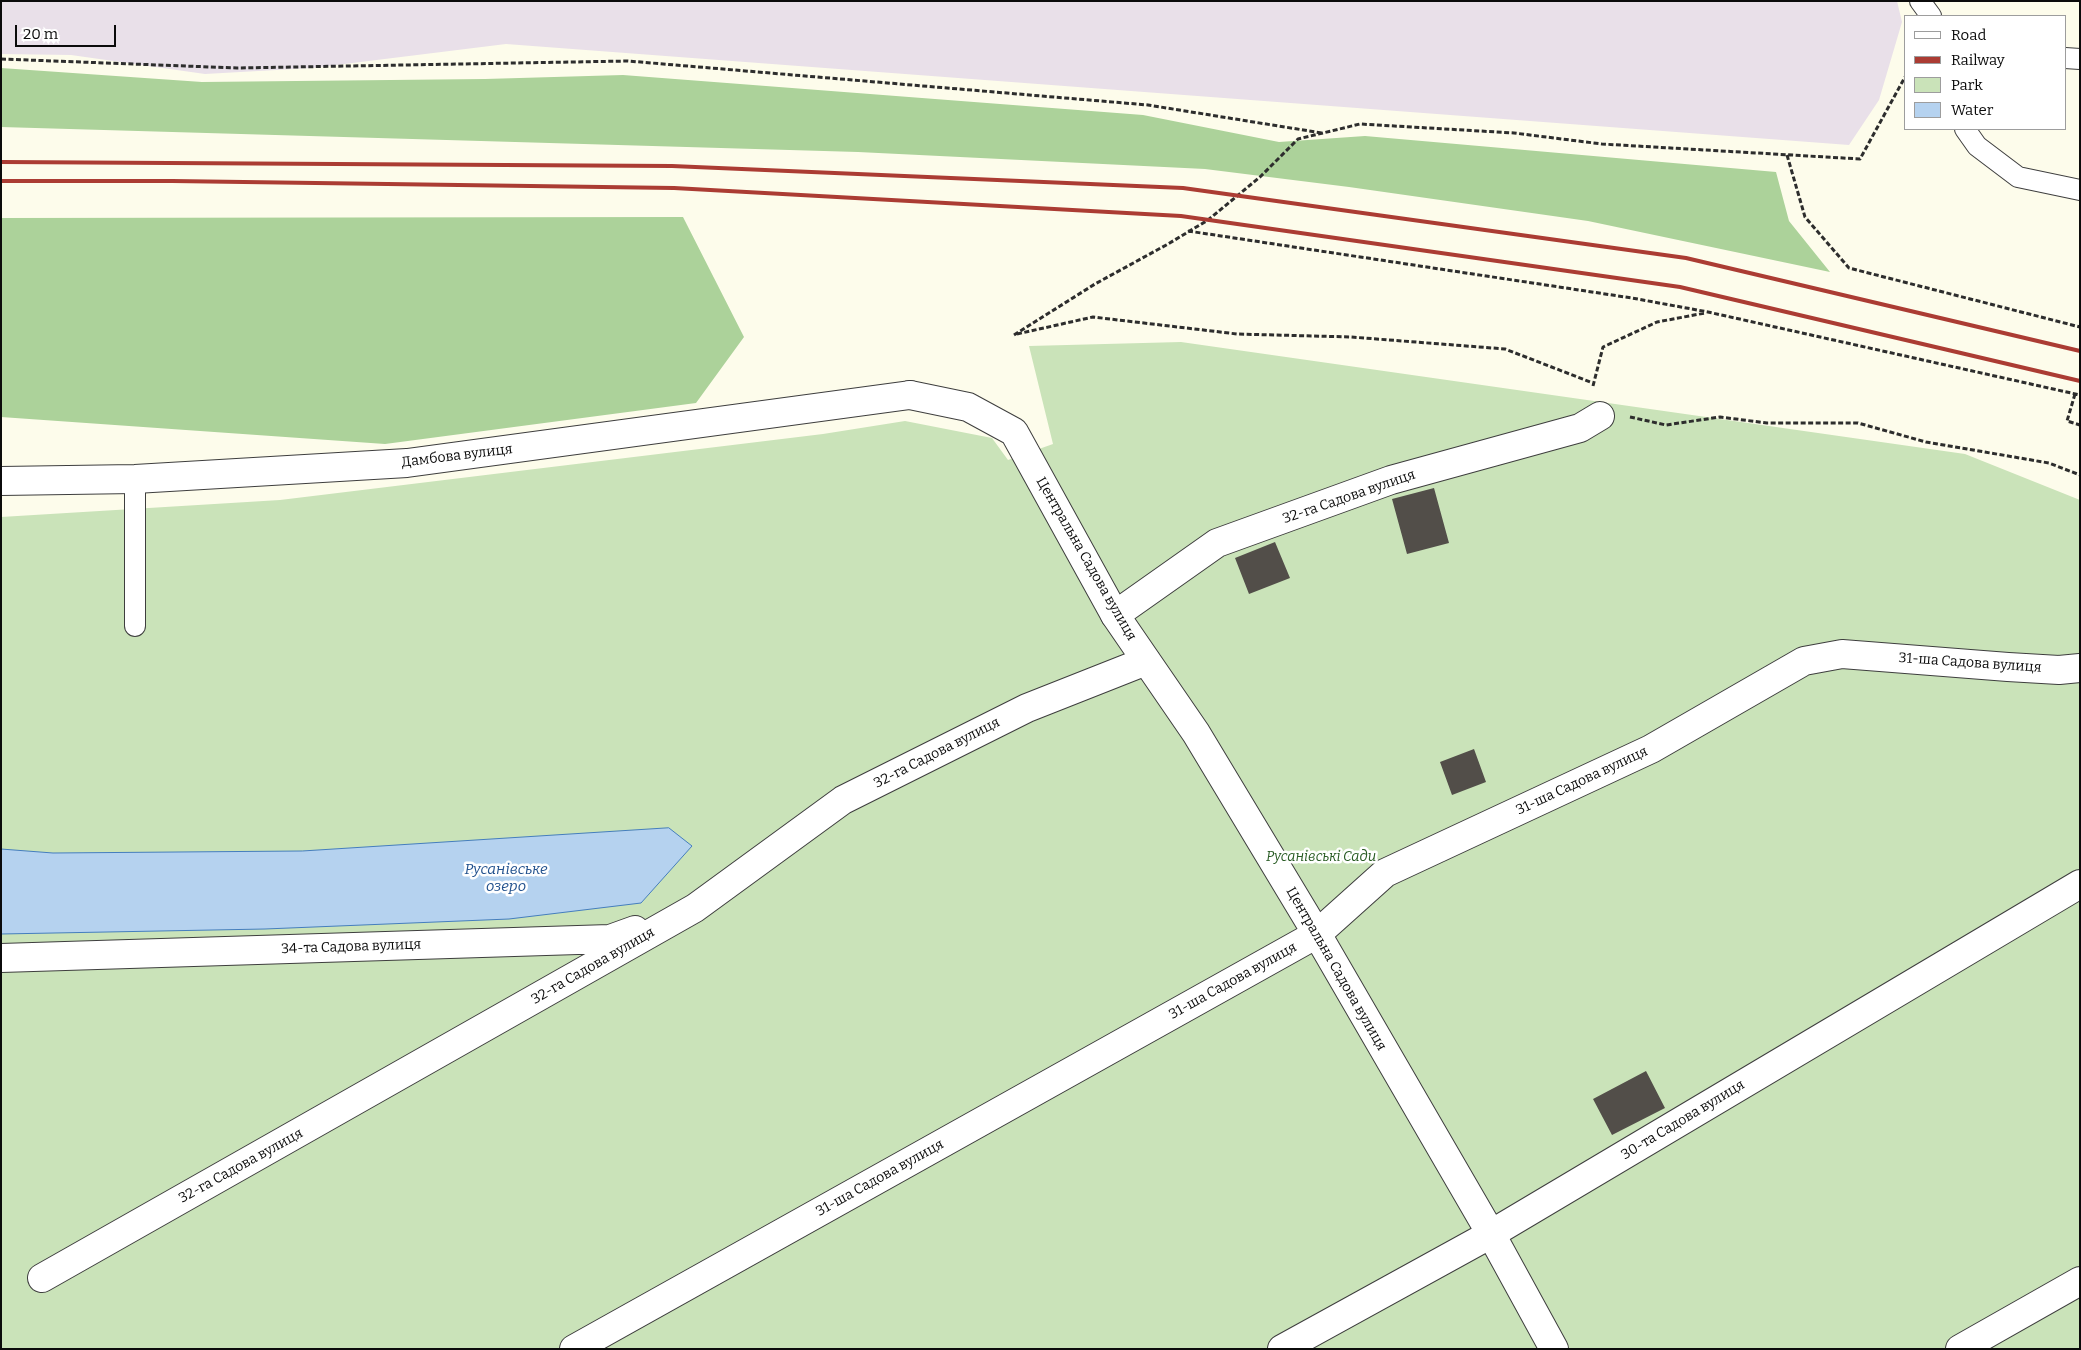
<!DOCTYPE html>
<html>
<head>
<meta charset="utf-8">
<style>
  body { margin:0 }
  #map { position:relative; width:2081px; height:1350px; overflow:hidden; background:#fdfceb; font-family:Bitter,serif }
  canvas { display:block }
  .frame { position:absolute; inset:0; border:2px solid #0b0b0b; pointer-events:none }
  .legend { position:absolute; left:1904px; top:15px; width:162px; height:115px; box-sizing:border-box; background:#fff; border:1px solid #9d9d9d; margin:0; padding:6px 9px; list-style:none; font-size:15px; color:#0b0b0b }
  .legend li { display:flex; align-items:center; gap:10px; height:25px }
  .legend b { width:25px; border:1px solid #9d9d9d }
  .scale { position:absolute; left:15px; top:25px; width:101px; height:22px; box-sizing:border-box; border:2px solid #0b0b0b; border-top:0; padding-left:6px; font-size:15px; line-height:18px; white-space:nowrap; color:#0b0b0b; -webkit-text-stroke:4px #fff; paint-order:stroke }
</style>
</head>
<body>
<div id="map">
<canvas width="2081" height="1350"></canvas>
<div class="frame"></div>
<ul class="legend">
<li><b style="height:6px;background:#fff"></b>Road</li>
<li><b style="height:6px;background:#ab3c33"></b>Railway</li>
<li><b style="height:14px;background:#cae3b9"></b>Park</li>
<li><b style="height:14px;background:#b5d2ef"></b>Water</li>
</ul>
<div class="scale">20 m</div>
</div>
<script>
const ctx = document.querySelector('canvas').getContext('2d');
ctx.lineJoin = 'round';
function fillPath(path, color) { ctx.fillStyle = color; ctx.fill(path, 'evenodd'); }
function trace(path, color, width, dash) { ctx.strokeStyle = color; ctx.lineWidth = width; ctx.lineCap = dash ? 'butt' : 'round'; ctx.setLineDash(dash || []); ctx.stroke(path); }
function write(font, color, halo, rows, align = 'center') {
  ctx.font = font + ' Bitter,serif'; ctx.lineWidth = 5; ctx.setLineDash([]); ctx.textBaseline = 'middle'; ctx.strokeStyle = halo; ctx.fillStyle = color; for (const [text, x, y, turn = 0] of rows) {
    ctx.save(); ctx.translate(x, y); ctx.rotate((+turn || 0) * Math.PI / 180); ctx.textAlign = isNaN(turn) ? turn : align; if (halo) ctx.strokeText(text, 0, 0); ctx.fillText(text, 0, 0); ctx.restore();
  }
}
fillPath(new Path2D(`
  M 1,1 L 1897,1 L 1902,22 L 1879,100 L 1849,145 L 506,44 L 312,68 L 205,74 L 71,55 L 1,54 Z`), '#e9e0e9');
fillPath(new Path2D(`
  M 1181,342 L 1965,454 L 2080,500 L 2080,1349 L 1,1349 L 1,517 L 280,500 L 823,434 L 905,421 L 992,438 L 1008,460 L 1053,444 L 1029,346 Z`), '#cae3b9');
fillPath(new Path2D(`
  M 1,68 L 202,82 L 485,79 L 623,75 L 1143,115 L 1279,142 L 1365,136 L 1776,172 L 1789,221 L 1830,272 L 1588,221 L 1349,187 L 1205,169 L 858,152 L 1,127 Z
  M 683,217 L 744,337 L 696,403 L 385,444 L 1,417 L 1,218 Z`), '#acd29a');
const water = new Path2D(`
  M 669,828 L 692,846 L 641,903 L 509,919 L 265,929 L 1,934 L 1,849 L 53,853 L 302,851 Z`);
fillPath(water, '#b5d2ef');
trace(water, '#457ebe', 1);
fillPath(new Path2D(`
  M 1434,488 L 1449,543 L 1407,554 L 1392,499 Z
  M 1275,542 L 1290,578 L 1249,594 L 1235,558 Z
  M 1474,749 L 1486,782 L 1452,795 L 1440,762 Z
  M 1646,1071 L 1665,1108 L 1612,1135 L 1593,1099 Z`), '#524e49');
const service = new Path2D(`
  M 1920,1 L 1931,16
  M 2065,58 L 2080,59
  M 1965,129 L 1977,146 L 2018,177 L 2080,190
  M 135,626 L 135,479`);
const minor = new Path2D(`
  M 1,481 L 135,479 L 407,463 L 910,395
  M 1115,615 L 1217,543 L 1391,480 L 1580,428 L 1600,416
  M 1,958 L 610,939 L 635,930
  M 42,1278 L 695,908 L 843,800 L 1027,708 L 1146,661
  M 574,1349 L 1317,934 L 1385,873 L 1651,749 L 1804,661 L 1842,654 L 2008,667 L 2059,670 L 2080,668
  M 1282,1349 L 1491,1234 L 2080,884
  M 1960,1349 L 2080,1281`);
const tertiary = new Path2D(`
  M 910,395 L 968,407 L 1014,432 L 1115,615 L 1196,733 L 1317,934 L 1491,1234 L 1554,1349`);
trace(service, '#3e3e3e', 22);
trace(minor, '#3e3e3e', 30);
trace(tertiary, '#3e3e3e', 30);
trace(new Path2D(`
  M 1,59 L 237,68 L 628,61 L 1148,105 L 1322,133
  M 1787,155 L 1805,217 L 1849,268 L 2080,327
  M 1188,231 L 1632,298 L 1708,312 L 2080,395
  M 1017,334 L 1093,317 L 1237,334 L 1351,337 L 1505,349 L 1593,383
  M 1014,335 L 1095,284 L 1168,244 L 1208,220 L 1260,177 L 1298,139 L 1360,124 L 1514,133 L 1602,144 L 1860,159 L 1905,77
  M 1593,386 L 1603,347 L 1657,322 L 1705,313
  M 2075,394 L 2067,421 L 2080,425
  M 1630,417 L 1666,425 L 1720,417 L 1767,423 L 1858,423 L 1926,442 L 2049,463 L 2080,475`), '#2d2d2d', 3, [5, 2.5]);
trace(service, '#fff', 20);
trace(minor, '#fff', 28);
trace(tertiary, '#fff', 28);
trace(new Path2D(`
  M 1,162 L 672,166 L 1183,188 L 1686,258 L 2080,351
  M 1,181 L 172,181 L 674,188 L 1181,216 L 1680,287 L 2080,381`), '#ab3c33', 4);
write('14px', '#0b0b0b', '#fff', [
  ["Дамбова вулиця",457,456,-7],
  ["32-га Садова вулиця",1349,497,-19],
  ["Центральна Садова вулиця",1086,559,60],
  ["31-ша Садова вулиця",1970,663,4],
  ["32-га Садова вулиця",937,753,-27],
  ["31-ша Садова вулиця",1582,781,-25],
  ["34-та Садова вулиця",351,947,-2],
  ["32-га Садова вулиця",593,966,-30],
  ["Центральна Садова вулиця",1336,969,60],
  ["31-ша Садова вулиця",1233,981,-29],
  ["30-та Садова вулиця",1683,1120,-31],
  ["32-га Садова вулиця",241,1166,-29],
  ["31-ша Садова вулиця",880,1178,-29]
]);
write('italic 14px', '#285b23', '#fff', [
  ["Русанівські Сади",1321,857]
]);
write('italic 15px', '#23528e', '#fff', [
  ["Русанівське",506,870],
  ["озеро",506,887]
]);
</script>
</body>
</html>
